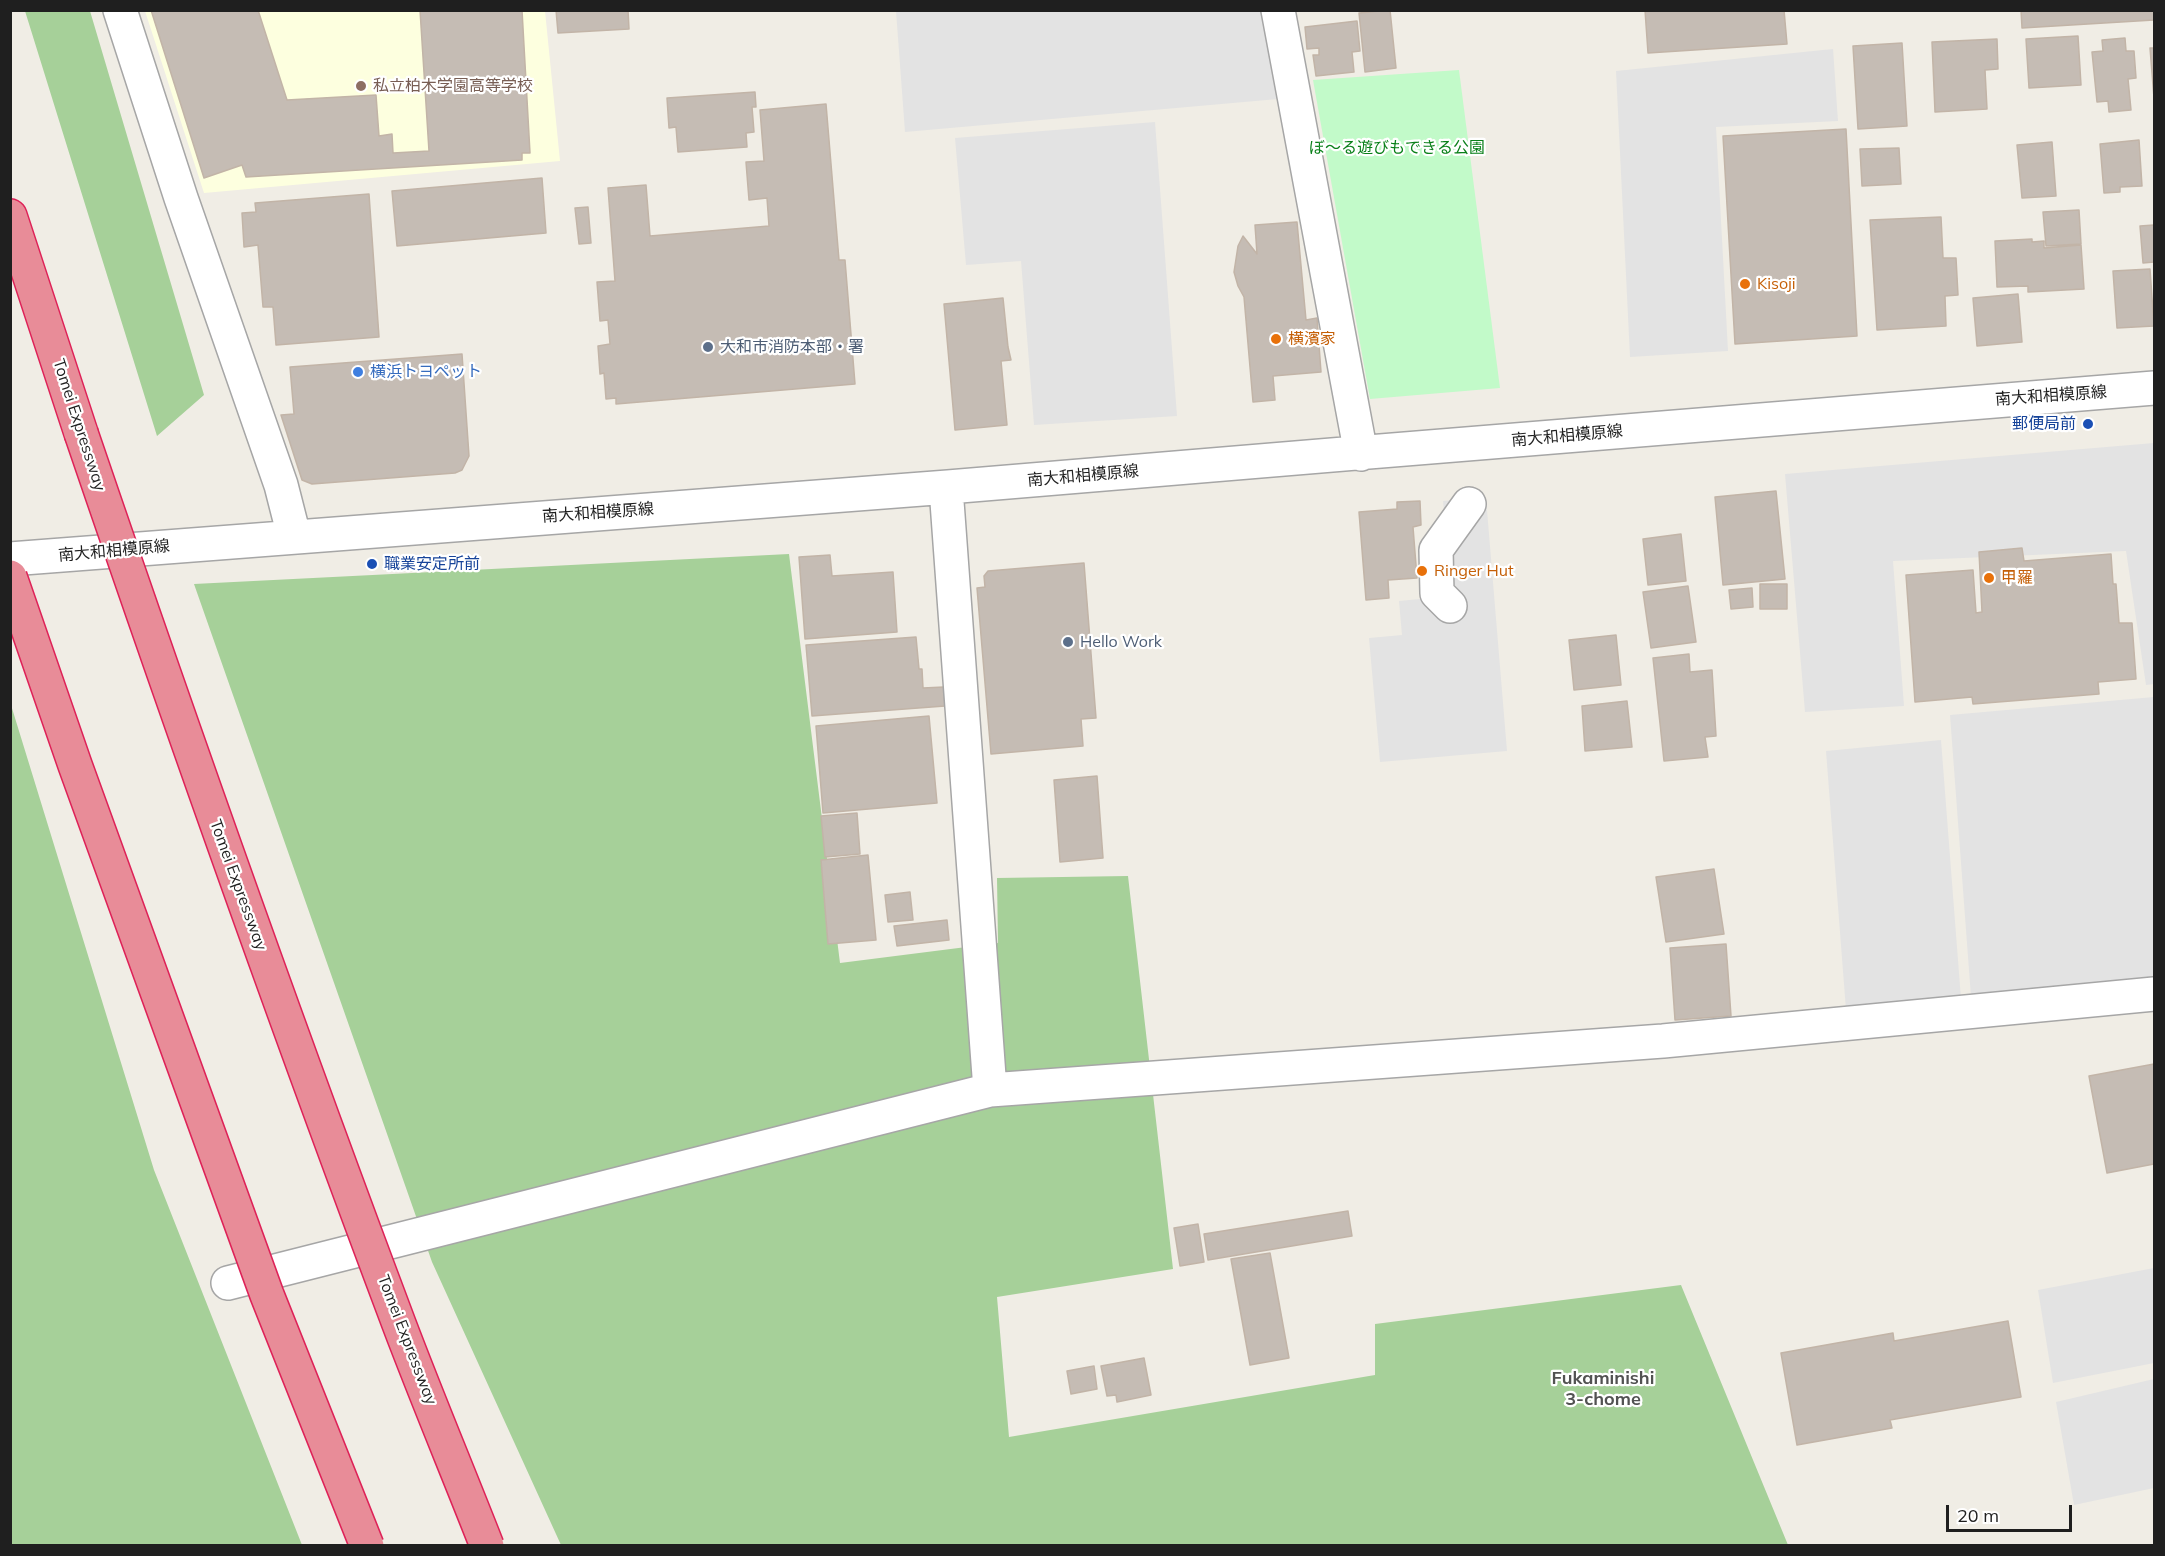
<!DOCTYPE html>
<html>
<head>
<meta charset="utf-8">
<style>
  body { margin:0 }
  #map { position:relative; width:2165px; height:1556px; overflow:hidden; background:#f0ede5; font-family:Mulish,sans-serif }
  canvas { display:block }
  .frame { position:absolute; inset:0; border:12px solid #1f1f1f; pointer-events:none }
  .scale { position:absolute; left:1946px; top:1505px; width:126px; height:27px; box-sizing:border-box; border:3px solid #1f1f1f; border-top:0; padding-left:8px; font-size:18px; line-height:21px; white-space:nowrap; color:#1f1f1f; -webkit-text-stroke:4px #fff; paint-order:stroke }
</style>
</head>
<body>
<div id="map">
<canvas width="2165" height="1556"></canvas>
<div class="frame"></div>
<div class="scale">20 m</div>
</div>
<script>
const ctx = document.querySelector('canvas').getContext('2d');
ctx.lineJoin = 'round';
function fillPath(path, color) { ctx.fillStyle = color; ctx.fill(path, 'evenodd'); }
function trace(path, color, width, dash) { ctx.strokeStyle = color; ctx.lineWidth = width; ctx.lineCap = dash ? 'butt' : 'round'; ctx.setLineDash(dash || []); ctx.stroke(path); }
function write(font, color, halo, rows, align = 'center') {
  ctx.font = font + ' Mulish,"Noto Sans JP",sans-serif'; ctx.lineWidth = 4.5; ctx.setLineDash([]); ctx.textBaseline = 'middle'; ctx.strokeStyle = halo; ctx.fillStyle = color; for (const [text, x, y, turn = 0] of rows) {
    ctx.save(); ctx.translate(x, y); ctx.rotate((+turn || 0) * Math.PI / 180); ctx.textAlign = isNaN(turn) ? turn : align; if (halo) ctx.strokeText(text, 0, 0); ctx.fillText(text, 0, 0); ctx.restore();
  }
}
fillPath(new Path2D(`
  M 145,11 L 545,11 L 560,161 L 204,193 Z`), '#fdffdf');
fillPath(new Path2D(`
  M 25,11 L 90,11 L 204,395 L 157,436 Z
  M 789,554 L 840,963 L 998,943 L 997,878 L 1128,876 L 1173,1269 L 997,1297 L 1009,1437 L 1375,1375 L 1375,1324 L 1681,1285 L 1788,1545 L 561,1545 L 432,1262 L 194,584 Z
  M 11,705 L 154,1170 L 302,1545 L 11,1545 Z`), '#a6d099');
fillPath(new Path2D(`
  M 1459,70 L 1500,388 L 1370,399 L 1313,80 Z`), '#c2fac9');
fillPath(new Path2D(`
  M 896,11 L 1262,11 L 1278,99 L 905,132 Z
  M 1833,49 L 1838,121 L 1716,127 L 1728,351 L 1630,357 L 1616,71 Z
  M 1155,122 L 1177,416 L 1034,425 L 1021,261 L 966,265 L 955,138 Z
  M 2154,443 L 2154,684 L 2146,685 L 2126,551 L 1893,561 L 1904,706 L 1805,712 L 1785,474 Z
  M 1486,498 L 1507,751 L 1380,762 L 1369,638 L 1402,635 L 1399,601 L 1452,596 L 1443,501 Z
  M 2154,697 L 2154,980 L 1971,997 L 1950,715 Z
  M 1941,740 L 1961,999 L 1846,1010 L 1826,751 Z
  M 2154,1268 L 2154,1363 L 2053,1383 L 2038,1290 Z
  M 2154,1379 L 2154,1488 L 2074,1505 L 2056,1402 Z`), '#e3e3e3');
const building = new Path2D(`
  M 151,10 L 258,10 L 287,100 L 376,95 L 379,136 L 392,134 L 393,153 L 429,151 L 420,10 L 522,10 L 530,153 L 522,153 L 522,160 L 246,177 L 242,165 L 204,178 Z
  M 556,10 L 628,10 L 629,29 L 558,33 Z
  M 1390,10 L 1396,68 L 1365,72 L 1359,13 Z
  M 1645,10 L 1784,10 L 1787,44 L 1648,53 Z
  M 2021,10 L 2154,10 L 2154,20 L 2022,28 Z
  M 1357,21 L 1360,51 L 1352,52 L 1354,72 L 1316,76 L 1313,55 L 1319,55 L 1319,48 L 1307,49 L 1305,27 Z
  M 2078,36 L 2081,85 L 2029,88 L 2026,39 Z
  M 2125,38 L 2126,51 L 2134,51 L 2136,78 L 2128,79 L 2131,110 L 2109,112 L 2108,101 L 2097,102 L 2092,52 L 2103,51 L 2102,40 Z
  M 1997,39 L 1998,69 L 1985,70 L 1987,109 L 1935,112 L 1932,42 Z
  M 1902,43 L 1907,126 L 1858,129 L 1853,46 Z
  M 2150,48 L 2154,48 L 2154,98 Z
  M 755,92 L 756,107 L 752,107 L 754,132 L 746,133 L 747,147 L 678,152 L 676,127 L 669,128 L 667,98 Z
  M 826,104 L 839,260 L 845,260 L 855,384 L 616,404 L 616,398 L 606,399 L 604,373 L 600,374 L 598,346 L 610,344 L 608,320 L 600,321 L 597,282 L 615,281 L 608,188 L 646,185 L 650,236 L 769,226 L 767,198 L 749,200 L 746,162 L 764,161 L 760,110 Z
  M 1846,129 L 1857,336 L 1735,344 L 1723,136 Z
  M 2139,140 L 2142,186 L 2120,187 L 2120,192 L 2104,193 L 2100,144 Z
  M 2052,142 L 2056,196 L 2022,198 L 2017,145 Z
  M 1899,148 L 1901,184 L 1862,186 L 1860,149 Z
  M 542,178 L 546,233 L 397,246 L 392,191 Z
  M 369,194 L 379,337 L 276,345 L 273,307 L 263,307 L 258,245 L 244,247 L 242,213 L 256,212 L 255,203 Z
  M 588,207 L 591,243 L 579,244 L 575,208 Z
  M 2079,210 L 2081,244 L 2046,246 L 2043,212 Z
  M 1941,217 L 1943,258 L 1956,258 L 1958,295 L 1945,296 L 1946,326 L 1877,330 L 1870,220 Z
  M 1297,222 L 1306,320 L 1317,318 L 1321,372 L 1273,376 L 1275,400 L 1253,402 L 1244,297 L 1238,286 L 1234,272 L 1238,246 L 1243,236 L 1257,254 L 1255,225 Z
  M 2154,225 L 2154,262 L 2143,263 L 2140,226 Z
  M 2032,239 L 2032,242 L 2044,241 L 2044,248 L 2081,245 L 2084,289 L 2028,292 L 2028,286 L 1997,287 L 1995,241 Z
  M 2150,269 L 2154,326 L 2117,328 L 2113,271 Z
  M 2018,294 L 2022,342 L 1977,346 L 1973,298 Z
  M 1003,298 L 1008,347 L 1011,360 L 1001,361 L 1007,425 L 955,430 L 944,304 Z
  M 462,354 L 469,456 L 462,470 L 455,473 L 312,484 L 302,480 L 281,415 L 294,414 L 290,367 Z
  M 1776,491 L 1785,579 L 1723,585 L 1715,497 Z
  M 1420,501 L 1421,525 L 1413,527 L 1417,578 L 1388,580 L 1389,598 L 1366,600 L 1359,512 L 1397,509 L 1397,502 Z
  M 1681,534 L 1686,581 L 1648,585 L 1643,539 Z
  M 2022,548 L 2024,561 L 2111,554 L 2113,584 L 2116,584 L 2119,623 L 2132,623 L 2136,679 L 2098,682 L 2099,694 L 1973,704 L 1972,697 L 1915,702 L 1906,575 L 1973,570 L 1976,613 L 1982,612 L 1979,552 Z
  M 830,555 L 832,576 L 893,572 L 897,632 L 805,639 L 799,557 Z
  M 1084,563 L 1096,718 L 1081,719 L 1083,746 L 991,754 L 977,588 L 985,587 L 984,576 L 988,571 Z
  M 1760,584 L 1787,584 L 1787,609 L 1760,609 Z
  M 1688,586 L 1696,642 L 1651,648 L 1643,592 Z
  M 1752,588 L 1753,607 L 1731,609 L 1729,590 Z
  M 1616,635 L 1621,685 L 1574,690 L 1569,640 Z
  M 916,637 L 919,669 L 922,669 L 923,688 L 944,687 L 945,706 L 812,716 L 806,645 Z
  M 1689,654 L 1690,672 L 1712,670 L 1716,736 L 1705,737 L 1708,757 L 1664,761 L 1653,658 Z
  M 1627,701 L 1632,747 L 1585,751 L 1582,706 Z
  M 929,716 L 937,803 L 823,813 L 816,726 Z
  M 1097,776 L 1103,858 L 1060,862 L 1054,780 Z
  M 857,813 L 860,854 L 825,857 L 821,816 Z
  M 868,855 L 876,940 L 828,944 L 821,860 Z
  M 1714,869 L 1724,934 L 1666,942 L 1656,877 Z
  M 910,892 L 913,920 L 888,922 L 885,895 Z
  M 947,920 L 949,940 L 897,946 L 894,926 Z
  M 1726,944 L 1731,1016 L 1675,1020 L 1670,948 Z
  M 2154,1064 L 2154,1164 L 2107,1173 L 2089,1076 Z
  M 1348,1211 L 1352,1236 L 1208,1260 L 1204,1234 Z
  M 1198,1224 L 1204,1262 L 1180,1266 L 1174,1228 Z
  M 1270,1253 L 1289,1358 L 1250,1365 L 1231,1259 Z
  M 2008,1321 L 2021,1397 L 1890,1420 L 1892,1428 L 1797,1445 L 1781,1353 L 1893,1333 L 1894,1341 Z
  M 1144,1358 L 1151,1395 L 1117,1402 L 1116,1395 L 1107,1396 L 1101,1366 Z
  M 1094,1366 L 1097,1389 L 1071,1394 L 1067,1371 Z`);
fillPath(building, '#c5bcb4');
trace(building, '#c2b4a7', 1.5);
const minor = new Path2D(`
  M 120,10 L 181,198 L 281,485 L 294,536
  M 1278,10 L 1361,454
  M 946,488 L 990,1090
  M 10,559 C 323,534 636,513 948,487 C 1350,454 1752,419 2154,388
  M 1450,606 L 1437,593 L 1436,550 L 1469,504
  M 228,1283 L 990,1090 L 1663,1041 L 2154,994`);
const highway = new Path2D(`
  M 10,216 L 81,433`);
trace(minor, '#a6a6a6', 36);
trace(highway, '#de2258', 36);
trace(minor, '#fff', 33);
trace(highway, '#e88c98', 33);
const highwayBridge = new Path2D(`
  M 81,433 C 183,732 288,1029 399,1324 C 427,1398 458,1472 487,1546
  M 10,577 L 75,765 L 267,1295 L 367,1546`);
trace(highwayBridge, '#de2258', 36, []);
trace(highwayBridge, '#e88c98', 33);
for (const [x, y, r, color] of [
  [361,86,6,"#8d6e63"],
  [1745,284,6,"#e8710a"],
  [1276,339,6,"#e8710a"],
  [708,347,6,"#5c6f8a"],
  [358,372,6,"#3f7fe0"],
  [2088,424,6,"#1a4fb4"],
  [372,564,6,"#1a4fb4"],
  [1422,571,6,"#e8710a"],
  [1989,578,6,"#e8710a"],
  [1068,642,6,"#5c6f8a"]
]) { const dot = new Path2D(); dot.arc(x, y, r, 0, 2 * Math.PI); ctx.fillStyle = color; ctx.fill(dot); trace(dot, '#fff', 2); }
write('16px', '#785e54', '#fff', [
  ["私立柏木学園高等学校",373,86]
], 'left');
write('16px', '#0a801a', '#fff', [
  ["ぼ～る遊びもできる公園",1397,148]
]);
write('16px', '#c56008', '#fff', [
  ["Kisoji",1757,284],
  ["横濱家",1288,339],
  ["Ringer Hut",1434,571],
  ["甲羅",2001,578]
], 'left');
write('16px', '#4e5e75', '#fff', [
  ["大和市消防本部・署",720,347],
  ["Hello Work",1080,642]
], 'left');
write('16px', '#366cbe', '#fff', [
  ["横浜トヨペット",370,372]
], 'left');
write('16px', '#1f1f1f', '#fff', [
  ["南大和相模原線",2051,396,-4],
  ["Tomei Expressway",79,425,72],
  ["南大和相模原線",1567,436,-5],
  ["南大和相模原線",1083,476,-5],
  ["南大和相模原線",598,513,-4],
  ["南大和相模原線",114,551,-5],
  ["Tomei Expressway",238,885,70],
  ["Tomei Expressway",407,1340,69]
]);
write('16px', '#164399', '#fff', [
  ["郵便局前",2076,424],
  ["職業安定所前",384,564,"left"]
], 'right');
write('bold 18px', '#525252', '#fff', [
  ["Fukaminishi",1603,1379],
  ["3-chome",1603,1400]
]);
</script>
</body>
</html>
